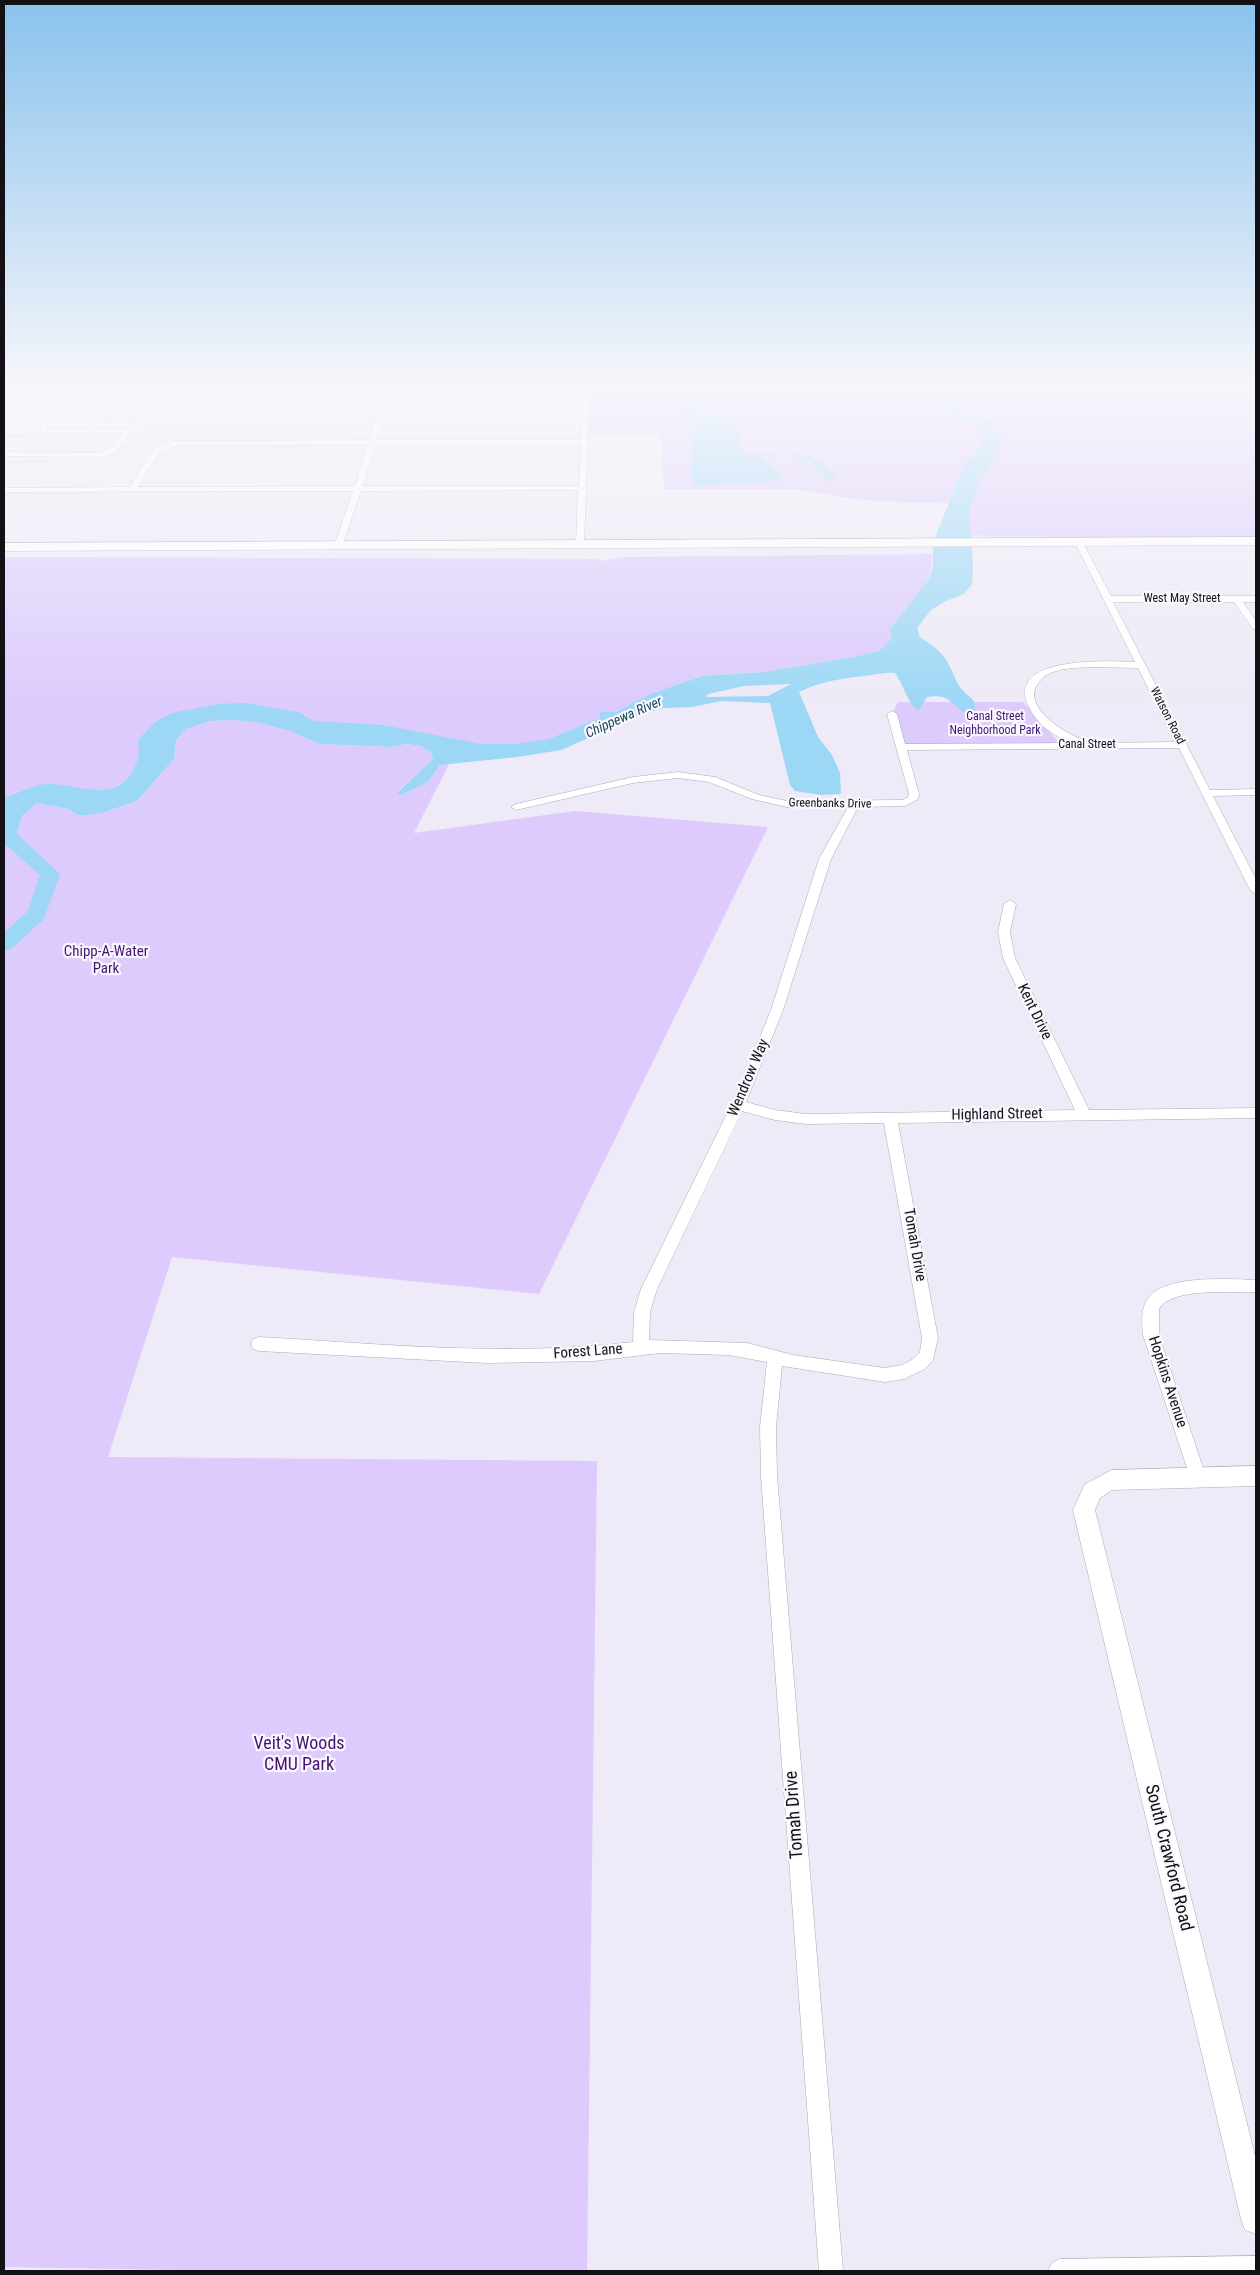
<!DOCTYPE html>
<html>
<head>
<meta charset="utf-8">
<style>
  body { margin:0 }
  #map { position:relative; width:1260px; height:2275px; overflow:hidden; background:#eeeaf7; font-family:"Roboto Condensed",sans-serif }
  canvas { display:block }
  .frame { position:absolute; inset:0; border:5px solid #131116; pointer-events:none }
</style>
</head>
<body>
<div id="map">
<canvas width="1260" height="2275"></canvas>
<div class="frame"></div>
</div>
<script>
const ctx = document.querySelector('canvas').getContext('2d');
ctx.lineJoin = 'round';
function fillPath(path, color) { ctx.fillStyle = color; ctx.fill(path, 'evenodd'); }
function trace(path, color, width, dash) { ctx.strokeStyle = color; ctx.lineWidth = width; ctx.lineCap = dash ? 'butt' : 'round'; ctx.setLineDash(dash || []); ctx.stroke(path); }
function write(font, color, halo, rows, align = 'center') {
  ctx.font = font + ' "Roboto Condensed",sans-serif'; ctx.lineWidth = 4.5; ctx.setLineDash([]); ctx.textBaseline = 'middle'; ctx.strokeStyle = halo; ctx.fillStyle = color; for (const [text, x, y, turn = 0] of rows) {
    ctx.save(); ctx.translate(x, y); ctx.rotate((+turn || 0) * Math.PI / 180); ctx.textAlign = isNaN(turn) ? turn : align; if (halo) ctx.strokeText(text, 0, 0); ctx.fillText(text, 0, 0); ctx.restore();
  }
}
fillPath(new Path2D(`
  M 587,387 L 1256,387 L 1256,537 L 1120,538 L 956,535 L 966,503 C 911,504 856,502 802,490 L 664,490 L 661,434 L 584,434 Z
  M 933,554 L 929,579 L 890,629 L 891,639 L 879,651 L 853,657 L 764,672 L 702,676 L 650,694 L 616,712 L 600,713 L 600,718 L 594,720 L 594,734 L 526,754 L 472,754 L 440,740 L 377,731 L 312,726 L 255,712 L 230,710 L 202,715 L 177,729 L 163,752 L 160,770 L 140,787 L 110,798 L 77,797 L 22,801 L 7,815 L 7,834 L 18,831 L 22,816 L 37,803 L 68,809 L 80,816 L 102,813 L 137,801 L 174,759 L 176,740 L 186,729 L 210,721 L 237,720 L 260,723 L 290,731 L 320,744 L 391,747 L 405,744 L 421,746 L 431,753 L 433,759 L 397,792 L 401,795 L 428,782 L 440,765 L 449,764 L 414,833 L 575,811 L 768,827 L 539,1294 L 172,1257 L 108,1457 L 597,1461 L 587,2271 L 235,2271 L 4,2267 L 4,557 L 599,559 L 599,561 L 625,557 Z
  M 898,702 L 1023,702 L 1061,745 L 902,747 L 892,714 Z`), '#dccbfc');
fillPath(new Path2D(`
  M 697,387 L 721,389 L 711,392 L 711,397 L 724,399 L 720,406 L 708,404 L 697,408 C 707,414 718,417 728,410 L 738,413 L 731,423 L 738,431 L 745,455 C 783,453 808,444 836,477 L 829,481 C 806,456 796,449 762,458 L 775,469 L 781,481 L 693,486 L 690,476 L 691,428 L 674,406 L 690,397 Z
  M 880,387 L 906,387 L 926,396 L 956,405 L 990,421 L 1002,431 L 1003,439 L 999,451 L 980,481 L 969,512 L 973,566 L 972,584 L 964,594 L 946,601 L 931,610 L 917,628 L 920,637 C 946,654 946,658 958,684 C 961,690 969,696 974,701 L 975,711 L 967,714 C 950,705 951,693 927,697 L 918,711 C 906,701 904,685 895,673 C 883,672 875,675 864,676 C 840,679 821,681 799,692 L 818,737 L 832,755 L 840,773 L 841,794 L 821,795 L 795,791 L 790,785 L 770,703 L 721,701 L 692,707 L 663,708 L 641,715 L 561,750 L 517,757 L 440,765 L 428,782 L 401,795 L 397,793 L 433,759 L 431,753 L 421,746 L 406,744 L 391,747 L 320,744 L 290,731 L 260,723 L 236,720 L 210,721 L 186,729 L 176,740 L 174,759 L 137,801 L 102,813 L 80,816 L 68,809 L 37,803 L 22,816 L 18,831 L 4,835 L 4,798 C 17,794 35,784 48,784 C 76,783 113,804 132,773 C 139,760 140,754 138,740 L 155,722 L 172,713 L 219,704 L 246,703 L 298,712 L 314,721 L 383,725 L 481,744 L 516,744 L 549,739 L 600,718 L 600,712 L 616,712 L 650,694 L 702,676 L 764,672 L 853,657 L 879,651 L 891,639 L 890,629 L 929,579 L 933,564 L 933,543 L 963,467 L 982,444 C 975,407 920,411 893,400 L 897,398 L 882,391 ZM 791,684 L 768,696 L 706,697 L 708,694 L 744,686 Z`), '#9cd7f5');
fillPath(new Path2D(`
  M 16,800 L 23,802 L 25,806 L 16,816 L 17,834 L 60,874 L 44,919 L 11,949 L 4,951 L 4,933 L 28,911 L 40,875 L 4,843 L 4,808 L 9,802 Z`), '#9cd7f5');
const minor = new Path2D(`
  M 116,387 L 122,387 L 97,429 L 126,429 L 133,426 L 161,387 L 167,387 L 139,430 L 130,433 L 119,449 L 111,455 L 97,457 L 4,456 L 4,452 L 97,453 L 110,449 L 122,433 L 4,434 L 4,430 L 39,430 L 52,408 L 51,406 L 26,406 L 4,415 L 4,410 L 25,402 L 54,402 L 60,408 L 46,429 L 89,429 Z
  M 193,387 L 199,387 L 200,391 L 204,394 L 382,394 L 385,387 L 391,387 L 389,394 L 583,395 L 584,387 L 590,387 L 584,545 L 580,548 L 576,545 L 578,490 L 361,491 L 342,546 L 338,549 L 334,546 L 353,491 L 4,492 L 4,488 L 130,487 L 153,449 L 176,441 L 369,440 L 381,399 L 203,398 L 194,393 ZM 388,399 L 583,399 L 581,440 L 376,440 ZM 581,444 L 579,486 L 363,486 L 375,445 ZM 177,445 L 367,445 L 355,486 L 138,487 L 159,453 Z
  M 1075,539 L 1082,541 L 1111,596 L 1256,596 L 1256,602 L 1243,602 L 1256,621 L 1256,630 L 1253,629 L 1234,602 L 1113,602 L 1210,790 L 1256,789 L 1256,795 L 1213,796 L 1256,879 L 1256,894 L 1250,890 L 1179,748 L 907,750 L 919,794 L 918,799 L 905,806 L 858,807 L 831,859 L 783,1010 L 746,1102 L 775,1110 L 806,1114 L 1075,1110 L 1003,958 L 998,932 L 1004,904 L 1010,900 L 1016,904 L 1010,932 L 1015,958 L 1089,1110 L 1256,1108 L 1256,1118 L 898,1123 L 938,1338 L 933,1360 L 925,1369 L 904,1379 L 885,1382 L 782,1366 L 776,1427 L 777,1476 L 843,2271 L 819,2271 L 761,1476 L 760,1427 L 767,1362 L 729,1355 L 660,1353 L 594,1361 L 487,1363 L 259,1351 L 253,1349 L 251,1344 L 253,1339 L 259,1337 C 383,1344 509,1357 633,1342 L 634,1312 L 641,1289 L 739,1089 L 771,1010 L 819,859 L 848,807 L 787,807 L 752,799 L 709,782 L 678,778 L 633,783 L 516,810 L 511,807 L 516,804 L 633,777 L 678,772 L 715,777 L 759,795 L 787,801 L 903,800 L 908,797 L 909,794 L 887,714 L 892,711 L 897,714 L 905,744 L 1072,743 C 1054,736 1037,725 1029,707 C 1003,655 1110,661 1135,662 L 1074,541 ZM 1094,667 L 1138,668 L 1175,742 L 1085,743 L 1084,740 C 1063,733 1013,702 1044,677 C 1057,667 1078,668 1094,667 ZM 742,1111 L 775,1120 L 806,1124 L 884,1123 L 922,1338 L 920,1352 L 913,1359 L 902,1365 L 885,1368 L 793,1355 L 747,1343 L 649,1340 L 650,1312 L 657,1289 Z
  M 1256,1280 L 1256,1292 C 1232,1293 1171,1287 1159,1309 L 1159,1335 L 1206,1477 L 1204,1483 L 1198,1485 L 1192,1483 L 1190,1477 L 1143,1335 C 1142,1321 1140,1306 1151,1295 C 1170,1275 1231,1279 1256,1280 Z
  M 1256,2256 L 1256,2271 L 1048,2271 L 1052,2263 L 1060,2259 Z`);
const tertiary = new Path2D(`
  M 1256,1466 L 1256,1486 L 1112,1490 L 1100,1498 L 1095,1510 L 1256,2160 L 1256,2234 L 1245,2230 L 1241,2219 L 1073,1510 L 1085,1484 L 1112,1470 Z`);
const primary = new Path2D(`
  M 1256,537 L 1256,545 L 4,551 L 4,543 Z`);
trace(minor, '#aca8b5', 1);
trace(tertiary, '#aca8b5', 1);
trace(primary, '#aca8b5', 1);
fillPath(minor, '#fff');
fillPath(tertiary, '#fff');
fillPath(primary, '#fff');
const sky = ctx.createLinearGradient(0, 0, 0, 705);
sky.addColorStop(0, '#89c2ed');
sky.addColorStop(0.55, '#f7f6fb');
sky.addColorStop(1, '#f7f6fb00');
ctx.fillStyle = sky;
ctx.fillRect(0, 0, 1260, 705);
write('12px', '#131116', '#faf8fe', [
  ["West May Street",1182,599],
  ["Watson Road",1167,716,63],
  ["Canal Street",1087,745],
  ["Greenbanks Drive",830,804,1]
]);
write('12px', '#441274', '#faf8fe', [
  ["Canal Street",995,717],
  ["Neighborhood Park",995,731]
]);
write('italic 14px', '#18475c', '#faf8fe', [
  ["Chippewa River",624,718,-24]
]);
write('15px', '#441274', '#faf8fe', [
  ["Chipp-A-Water",106,952],
  ["Park",106,969]
]);
write('15px', '#131116', '#faf8fe', [
  ["Kent Drive",1034,1012,64],
  ["Wendrow Way",749,1078,-67],
  ["Highland Street",997,1115,-1],
  ["Tomah Drive",914,1245,80],
  ["Forest Lane",588,1352,-4],
  ["Hopkins Avenue",1167,1382,72]
]);
write('18px', '#441274', '#faf8fe', [
  ["Veit's Woods",299,1744],
  ["CMU Park",299,1765]
]);
write('18px', '#131116', '#faf8fe', [
  ["Tomah Drive",795,1815,-94],
  ["South Crawford Road",1168,1858,76]
]);
</script>
</body>
</html>
